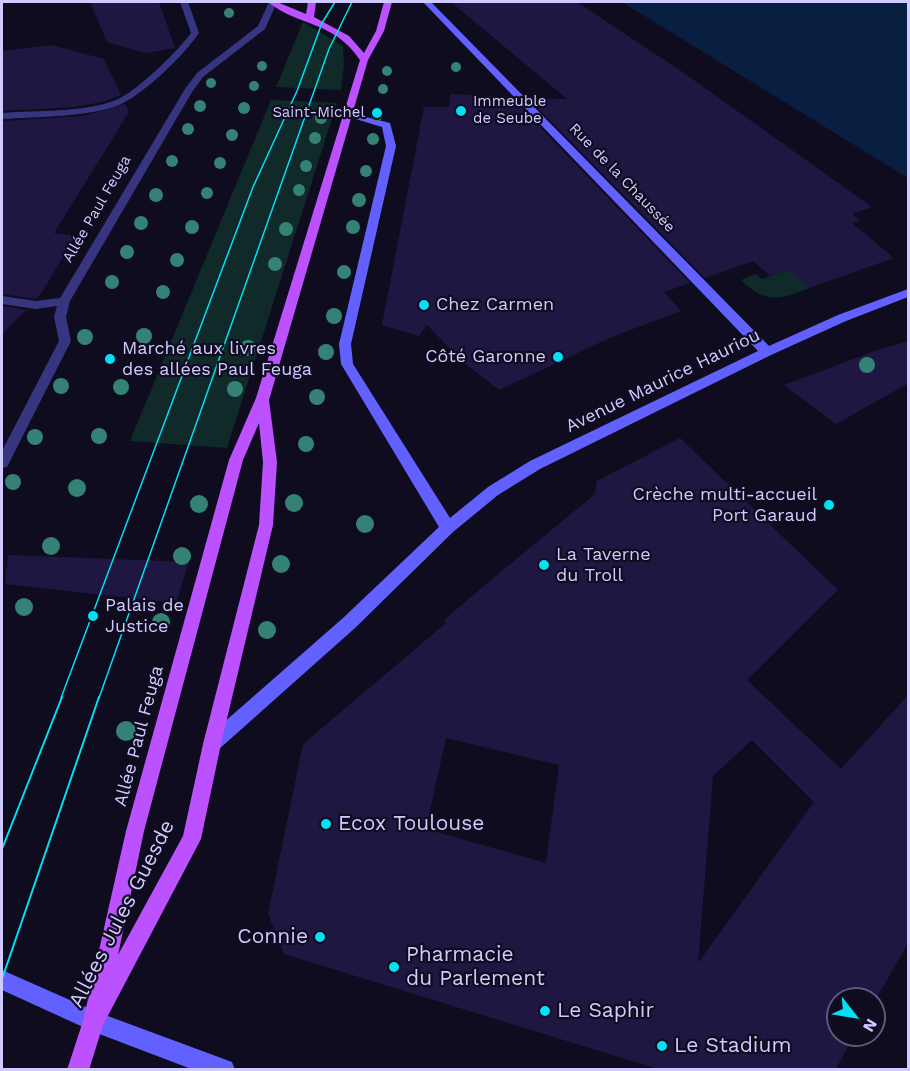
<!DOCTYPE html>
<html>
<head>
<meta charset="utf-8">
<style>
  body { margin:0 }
  #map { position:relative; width:910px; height:1071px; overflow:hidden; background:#0f0c1f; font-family:"Work Sans",sans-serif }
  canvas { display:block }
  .frame { position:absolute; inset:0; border:3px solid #cfcaff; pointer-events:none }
  .north { position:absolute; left:826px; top:987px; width:60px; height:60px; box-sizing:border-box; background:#0f0c1f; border:2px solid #5c5879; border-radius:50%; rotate:121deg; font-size:16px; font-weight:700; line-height:24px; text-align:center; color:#cfcaff }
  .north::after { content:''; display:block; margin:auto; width:21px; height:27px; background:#00e1f5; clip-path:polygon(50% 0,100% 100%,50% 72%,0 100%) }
</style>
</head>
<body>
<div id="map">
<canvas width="910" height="1071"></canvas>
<div class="frame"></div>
<div class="north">N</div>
</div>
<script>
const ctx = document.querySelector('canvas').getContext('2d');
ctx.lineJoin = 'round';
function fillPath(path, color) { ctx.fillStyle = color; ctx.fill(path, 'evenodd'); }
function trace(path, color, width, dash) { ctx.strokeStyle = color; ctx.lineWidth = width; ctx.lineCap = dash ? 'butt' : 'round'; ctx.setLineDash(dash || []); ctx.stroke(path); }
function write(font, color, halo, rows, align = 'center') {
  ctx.font = font + ' "Work Sans",sans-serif'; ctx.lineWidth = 4.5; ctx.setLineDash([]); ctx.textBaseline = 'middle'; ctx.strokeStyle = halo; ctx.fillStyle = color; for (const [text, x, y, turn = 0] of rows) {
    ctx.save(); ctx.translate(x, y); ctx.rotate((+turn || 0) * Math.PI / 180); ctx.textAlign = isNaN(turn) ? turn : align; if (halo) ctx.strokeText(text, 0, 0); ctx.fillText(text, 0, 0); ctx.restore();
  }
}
fillPath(new Path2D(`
  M 303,22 L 343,46 L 344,64 L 341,90 L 276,87 Z
  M 271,100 L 337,103 L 227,448 L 130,441 Z
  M 789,269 L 809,288 C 780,300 765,304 741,280 L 756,274 L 762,279 Z`), '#0f2a28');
fillPath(new Path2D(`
  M 622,2 L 908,2 L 908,178 Z`), '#091f41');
fillPath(new Path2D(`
  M 90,2 L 159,2 L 175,48 L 145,53 L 107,42 Z
  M 451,2 L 577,2 L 681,71 L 872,207 L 852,214 L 860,220 L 852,223 L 894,258 L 809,288 L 789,269 L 770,276 L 753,261 L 705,278 L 528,98 L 567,99 Z
  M 51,45 L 104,59 L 121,95 L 102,102 L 74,107 L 2,111 L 2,51 Z
  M 450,94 L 511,97 L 690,283 L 664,292 L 681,311 L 614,336 L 499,390 L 463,362 L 427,325 L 419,336 L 382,325 L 424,107 L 449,107 Z
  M 125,104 L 129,112 L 54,233 L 76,236 L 40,295 L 36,299 L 2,294 L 2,121 L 83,116 Z
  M 2,306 L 26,310 L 2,334 Z
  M 909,341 L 909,383 L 836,424 L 784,385 L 880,349 Z
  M 680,438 L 838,590 L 747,680 L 841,769 L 909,694 L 909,942 L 874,1002 L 874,999 L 838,999 L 838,1035 L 855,1035 L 835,1070 L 661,1070 L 284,954 L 268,914 L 303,744 L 446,623 L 444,620 L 485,585 L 595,494 L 597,481 ZM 446,738 L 559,765 L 546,863 L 426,829 ZM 752,740 L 814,802 L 698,963 L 713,776 Z
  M 8,555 L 189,562 L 176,603 L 5,584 Z`), '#1f1741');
fillPath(new Path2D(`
  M 180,2 L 188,2 L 199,33 C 183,56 150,88 125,102 C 100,117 32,117 2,119 L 2,113 C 38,110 82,113 116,100 C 136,92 178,51 191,33 Z
  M 269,2 L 277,2 L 265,29 L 203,77 L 192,92 L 70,301 L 66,317 L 71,341 L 7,467 L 2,468 L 2,451 L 59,341 L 54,317 L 57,306 L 36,309 L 2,304 L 2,296 L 36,301 L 60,298 L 185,89 L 197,73 L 258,26 Z`), '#373580');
fillPath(new Path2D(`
  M 423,2 L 431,2 L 769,346 L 838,315 L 908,289 L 908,297 L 846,321 L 771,355 L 540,469 L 498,495 L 453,532 L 355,628 L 218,750 L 212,753 L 206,750 L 203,744 L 206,738 L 343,618 L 439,527 L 341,364 L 339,344 L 386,146 L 382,127 L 346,116 L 346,112 L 390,123 L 396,146 L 351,344 L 353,364 L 450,518 L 488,487 L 530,461 L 758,351 Z
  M 2,970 L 97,1012 L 232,1062 L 235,1070 L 194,1070 L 94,1032 L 2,990 Z`), '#6261ff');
fillPath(new Path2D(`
  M 268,2 L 277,2 L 306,14 L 308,2 L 316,2 L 314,17 L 349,36 L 364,53 L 376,31 L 384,2 L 392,2 L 384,31 L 368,60 L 269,400 L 277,462 L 273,525 L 221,744 L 201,839 L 103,1025 L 89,1070 L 67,1070 L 83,1021 L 126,831 L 229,460 L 256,398 L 360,60 C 333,20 299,27 268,2 ZM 259,423 L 263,462 L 259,525 L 203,744 L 183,836 L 118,955 L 144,831 L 243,460 Z`), '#bb51ff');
trace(new Path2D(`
  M 61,698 L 253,187 L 297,91 L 322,23 L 335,2
  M 99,698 L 329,49 L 352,2`), '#00e1f5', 1.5);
trace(new Path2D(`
  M 2,849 L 62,697
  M 2,979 L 99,697`), '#00e1f5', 2);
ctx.fillStyle = '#348275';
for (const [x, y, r] of [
  [229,13,5],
  [262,66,5],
  [456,67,5],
  [387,71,5],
  [211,83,5],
  [254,86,5],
  [383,89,5],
  [200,106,6],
  [244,108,6],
  [377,115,6],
  [321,118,6],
  [188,129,6],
  [232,135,6],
  [315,138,6],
  [373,139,6],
  [172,161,6],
  [220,163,6],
  [306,166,6],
  [366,171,6],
  [299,190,6],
  [207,193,6],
  [156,195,7],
  [359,200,7],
  [141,223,7],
  [192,227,7],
  [353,227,7],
  [286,229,7],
  [127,252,7],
  [177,260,7],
  [275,264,7],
  [344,272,7],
  [112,282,7],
  [163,292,7],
  [334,316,8],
  [144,336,8],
  [85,337,8],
  [248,348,8],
  [326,352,8],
  [867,365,8],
  [61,386,8],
  [121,387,8],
  [235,389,8],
  [317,397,8],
  [99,436,8],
  [35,437,8],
  [306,444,8],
  [13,482,8],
  [77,488,9],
  [294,503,9],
  [199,504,9],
  [365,524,9],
  [51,546,9],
  [182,556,9],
  [281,564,9],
  [24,607,9],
  [161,622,9],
  [267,630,9],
  [126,731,10]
]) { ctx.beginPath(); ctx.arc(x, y, r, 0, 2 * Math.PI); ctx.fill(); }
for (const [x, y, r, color] of [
  [461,111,6,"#00e1f5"],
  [377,113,6,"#00e1f5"],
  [424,305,6,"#00e1f5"],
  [558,357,6,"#00e1f5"],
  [110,359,6,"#00e1f5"],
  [829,505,6,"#00e1f5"],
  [544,565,6,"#00e1f5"],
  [93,616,6,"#00e1f5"],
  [326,824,6,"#00e1f5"],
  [320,937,6,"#00e1f5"],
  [394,967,6,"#00e1f5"],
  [545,1011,6,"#00e1f5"],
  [662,1046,6,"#00e1f5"]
]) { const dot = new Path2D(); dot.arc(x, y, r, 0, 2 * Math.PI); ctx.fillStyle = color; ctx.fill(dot); trace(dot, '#0f0c1f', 2); }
write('15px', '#cfcaff', '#0f0c1f', [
  ["Immeuble",473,102],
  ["de Seube",473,119],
  ["Saint-Michel",365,113,"right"]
], 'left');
write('15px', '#cfcaff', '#0f0c1f', [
  ["Rue de la Chaussée",622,178,46],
  ["Allée Paul Feuga",97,209,-60]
]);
write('18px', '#cfcaff', '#0f0c1f', [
  ["Chez Carmen",436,305],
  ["Marché aux livres",122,349],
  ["des allées Paul Feuga",122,370],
  ["Côté Garonne",546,357,"right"],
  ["Crèche multi-accueil",817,495,"right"],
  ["Port Garaud",817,516,"right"],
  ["La Taverne",556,555],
  ["du Troll",556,576],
  ["Palais de",105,606],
  ["Justice",105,627]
], 'left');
write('18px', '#cfcaff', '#0f0c1f', [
  ["Avenue Maurice Hauriou",663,381,-26],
  ["Allée Paul Feuga",139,736,-75]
]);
write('21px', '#cfcaff', '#0f0c1f', [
  ["Ecox Toulouse",338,824],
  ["Connie",308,937,"right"],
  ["Pharmacie",406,955],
  ["du Parlement",406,979],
  ["Le Saphir",557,1011],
  ["Le Stadium",674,1046]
], 'left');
write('21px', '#cfcaff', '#0f0c1f', [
  ["Allées Jules Guesde",122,914,-63]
]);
</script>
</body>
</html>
